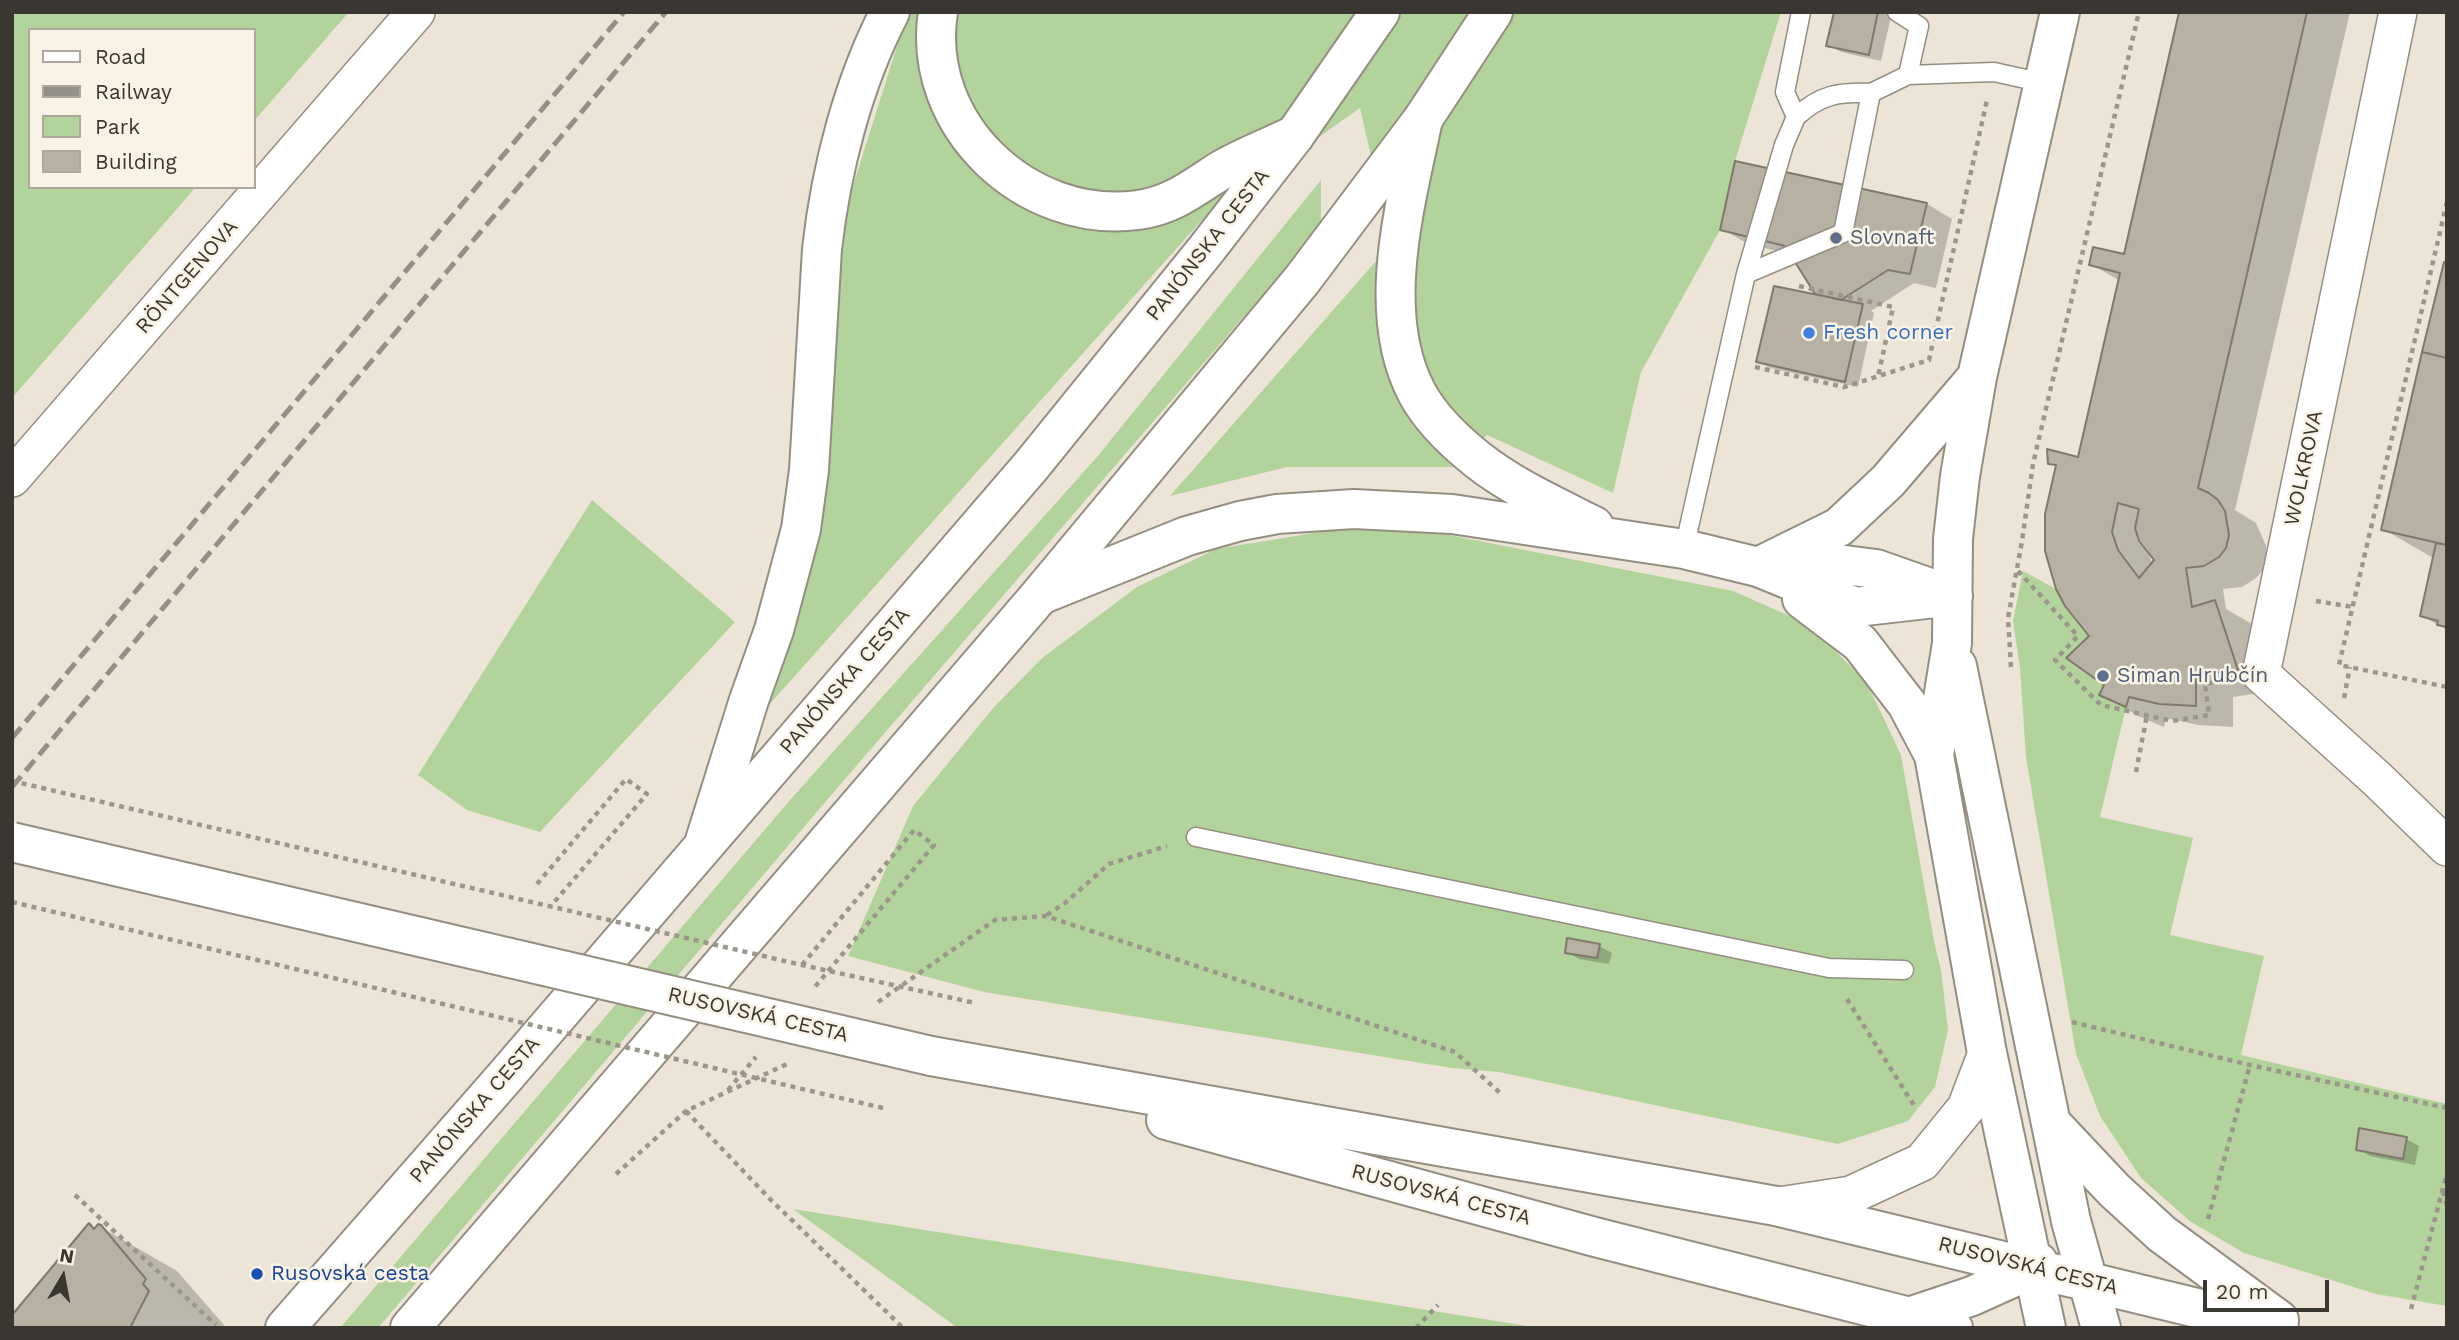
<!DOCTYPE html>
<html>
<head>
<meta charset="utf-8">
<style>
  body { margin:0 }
  #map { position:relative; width:2459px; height:1340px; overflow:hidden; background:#ece5d7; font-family:"Work Sans",sans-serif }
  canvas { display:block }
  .frame { position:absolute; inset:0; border:14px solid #3a3732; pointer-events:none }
  .legend { position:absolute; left:28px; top:28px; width:228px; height:161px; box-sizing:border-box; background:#f9f3e5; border:2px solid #ada89d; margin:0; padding:9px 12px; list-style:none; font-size:21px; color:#3a3732 }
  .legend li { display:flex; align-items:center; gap:14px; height:35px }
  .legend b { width:35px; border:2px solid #ada89d }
  .north { position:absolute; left:28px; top:1242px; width:70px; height:70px; -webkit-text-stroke:5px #f9f3e5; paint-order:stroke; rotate:10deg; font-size:19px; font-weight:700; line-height:28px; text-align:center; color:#3a3732 }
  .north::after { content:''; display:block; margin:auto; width:24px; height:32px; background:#3a3732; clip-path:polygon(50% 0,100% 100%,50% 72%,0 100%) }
  .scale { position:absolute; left:2203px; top:1280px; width:126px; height:32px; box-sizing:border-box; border:4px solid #3a3732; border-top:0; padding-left:9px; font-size:21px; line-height:24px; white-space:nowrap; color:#3a3732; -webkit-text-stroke:5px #f9f3e5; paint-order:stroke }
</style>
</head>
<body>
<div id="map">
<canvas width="2459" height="1340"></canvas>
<div class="frame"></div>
<ul class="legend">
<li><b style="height:9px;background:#fff"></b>Road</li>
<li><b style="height:9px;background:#959087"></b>Railway</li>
<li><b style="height:19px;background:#b3d39c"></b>Park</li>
<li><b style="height:19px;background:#b7b1a4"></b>Building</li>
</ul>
<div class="north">N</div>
<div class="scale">20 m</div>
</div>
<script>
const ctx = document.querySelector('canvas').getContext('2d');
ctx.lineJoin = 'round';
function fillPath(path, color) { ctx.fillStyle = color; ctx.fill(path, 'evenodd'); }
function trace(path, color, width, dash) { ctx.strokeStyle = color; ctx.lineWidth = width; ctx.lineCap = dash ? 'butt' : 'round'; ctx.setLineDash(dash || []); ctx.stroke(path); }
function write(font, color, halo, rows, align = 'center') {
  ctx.font = font + ' "Work Sans",sans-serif'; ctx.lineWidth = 5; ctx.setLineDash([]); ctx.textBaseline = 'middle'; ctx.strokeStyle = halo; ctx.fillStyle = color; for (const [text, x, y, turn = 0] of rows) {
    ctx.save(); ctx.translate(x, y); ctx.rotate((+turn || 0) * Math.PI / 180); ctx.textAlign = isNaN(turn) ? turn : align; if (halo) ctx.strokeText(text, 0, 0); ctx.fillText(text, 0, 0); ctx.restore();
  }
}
fillPath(new Path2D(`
  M 12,12 L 349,12 L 254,121 L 254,30 L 30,30 L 30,187 L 196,187 L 12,398 Z
  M 912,12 L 1781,12 L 1735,161 L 1720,230 L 1641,372 L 1613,493 L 1487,435 L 1455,467 L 1287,467 L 1170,496 L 1391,244 L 1360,108 L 1201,221 L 760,715 L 821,531 L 846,208 L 904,24 Z
  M 1321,180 L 1321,227 L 833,793 L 378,1328 L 340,1328 L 790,800 L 1097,457 Z
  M 592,500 L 735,622 L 540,832 L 467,810 L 418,775 Z
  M 1338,529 L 1444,534 L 1733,591 L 1810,625 L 1867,683 L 1901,755 L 1934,941 L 1941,970 L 1948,1030 L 1935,1087 L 1908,1121 L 1838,1144 L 1499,1072 L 1452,1068 L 984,992 L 848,956 L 913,806 L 994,707 L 1042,658 L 1137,587 L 1216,549 Z
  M 2023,571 L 2056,589 L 2065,606 L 2089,636 L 2067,658 L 2104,685 L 2099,695 L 2126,707 L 2100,817 L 2193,838 L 2170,935 L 2264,956 L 2241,1055 L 2447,1104 L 2447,1306 L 2376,1294 L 2244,1253 L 2191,1222 L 2141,1178 L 2100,1116 L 2076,1054 L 2026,757 L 2020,668 L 2013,621 Z
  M 793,1209 L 1540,1328 L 958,1328 Z`), '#b3d39c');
fillPath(new Path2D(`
  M 1835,12 L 1892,12 L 1881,61 L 1841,52 L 1828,45 Z
  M 2181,12 L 2350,12 L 2235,510 L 2256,523 L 2266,546 L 2266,557 L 2263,570 L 2256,578 L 2242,587 L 2223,589 L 2226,609 L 2252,624 L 2274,691 L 2233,697 L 2233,727 L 2198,725 L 2166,718 L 2164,727 L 2138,716 L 2101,694 L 2106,685 L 2057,467 L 2050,462 L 2079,459 L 2120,281 L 2091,264 L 2125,256 ZM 2148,549 L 2156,560 L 2152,564 Z
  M 1927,204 L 1952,219 L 1936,288 L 1914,283 L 1871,311 L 1874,313 L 1858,387 L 1770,368 L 1758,361 L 1818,297 L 1793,255 L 1748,244 L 1722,229 Z
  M 2447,255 L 2447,630 L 2422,616 L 2435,559 L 2383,529 Z
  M 1599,946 L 1612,953 L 1609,964 L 1579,959 L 1567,952 Z
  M 2406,1139 L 2419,1146 L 2415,1165 L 2370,1156 L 2358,1149 Z
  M 89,1226 L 96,1230 L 99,1226 L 177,1271 L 224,1325 L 222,1328 L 12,1328 Z`), '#0003');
const building = new Path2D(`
  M 1834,12 L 1878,12 L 1869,55 L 1826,46 Z
  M 2179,12 L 2307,12 L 2198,488 L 2209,493 L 2218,500 L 2225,511 L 2229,535 L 2226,548 L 2219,557 L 2204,566 L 2186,568 L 2192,607 L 2215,600 L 2238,670 L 2196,676 L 2196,706 L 2159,704 L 2129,697 L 2126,707 L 2099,695 L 2104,685 L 2066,658 L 2089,636 L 2065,606 L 2056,589 L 2045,551 L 2045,514 L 2056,465 L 2048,464 L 2047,449 L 2078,457 L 2120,273 L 2089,265 L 2093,247 L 2124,254 ZM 2118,503 L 2139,509 L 2135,528 L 2139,541 L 2154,560 L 2139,578 L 2118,550 L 2112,532 Z
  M 1735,161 L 1927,203 L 1910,274 L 1888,270 L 1841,300 L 1815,294 L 1785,246 L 1720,230 Z
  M 2444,262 L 2447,263 L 2447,358 L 2422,352 Z
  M 1774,286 L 1863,304 L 1845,382 L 1756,362 Z
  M 2422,352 L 2447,358 L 2447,545 L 2381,530 Z
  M 2436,543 L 2447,545 L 2447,627 L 2437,625 L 2438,621 L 2420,616 Z
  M 1567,938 L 1600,944 L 1597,958 L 1565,953 Z
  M 2359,1128 L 2407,1137 L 2403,1159 L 2356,1150 Z
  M 89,1223 L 94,1229 L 98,1224 L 101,1225 L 146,1279 L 143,1284 L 149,1291 L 130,1328 L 12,1328 L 12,1315 Z`);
fillPath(building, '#b7b1a4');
trace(building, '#7f796c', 2);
const service = new Path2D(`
  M 1801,12 L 1785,92 L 1796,117 C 1821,94 1839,92 1871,93
  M 1897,12 L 1919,26 L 1908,75
  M 1746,274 L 1784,145 L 1796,117
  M 1684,549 L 1746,274 L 1843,233 L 1871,93 L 1908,75 L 1994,72 L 2044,83
  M 1196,837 L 1829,968 L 1904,970`);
const minor = new Path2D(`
  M 2398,12 L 2261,674 L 2377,779 L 2447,847
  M 12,478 L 416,12
  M 1779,1206 L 1851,1195 L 1922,1162 L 1966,1108 L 1987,1053`);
const tertiary = new Path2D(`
  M 938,12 C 920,125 1027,225 1138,210 C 1174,205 1194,187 1223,169 C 1246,156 1272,146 1295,135
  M 1423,119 C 1406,203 1374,312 1417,393 C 1431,419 1454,441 1478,460 C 1512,487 1555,506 1594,526
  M 1778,565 L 1814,561 L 1876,569 L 1944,593
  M 1758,567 L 1839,527 L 1888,481 L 1977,377
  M 1040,595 L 1187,536 L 1240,521 L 1277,514 L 1354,509 L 1452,514 L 1684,549 L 1758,567 L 1856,607 L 1953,596
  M 1802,599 L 1860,643 L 1907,704 L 1934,755 L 1987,1053 L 2046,1328
  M 1957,666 L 2071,1221 L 2101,1328
  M 1934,755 L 1952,643 L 1953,539 L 1960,476 L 1977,377 L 2060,12
  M 704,844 L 749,700 L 774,630 L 801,529 L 809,470 L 822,249 C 831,169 853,83 890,12
  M 931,1056 L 1776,1206 L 2279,1328
  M 1166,1120 L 1595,1237 L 1953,1328
  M 2051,1123 L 2114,1190 L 2162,1234 L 2279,1320
  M 1912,1316 L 1972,1296 L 2034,1268 L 2038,1262`);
const secondary = new Path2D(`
  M 285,1328 L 503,1079 L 1031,466 L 1205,251 L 1295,135 L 1380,12
  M 410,1328 L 1040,595 L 1302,280 L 1423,119 L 1493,12`);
trace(service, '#948e81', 21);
trace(minor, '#948e81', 40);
trace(tertiary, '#948e81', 42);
trace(secondary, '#948e81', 42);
trace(new Path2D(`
  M 2447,202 L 2339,665 L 2447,687
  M 1799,286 L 1893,307 L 1878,377
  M 1755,367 L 1844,387 L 1929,360 L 1987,100
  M 2018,571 L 2078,636 L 2055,660 L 2101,705 L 2172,721 L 2209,715 L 2205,684 L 2222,681
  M 2316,601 L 2353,607
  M 2011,667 L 2008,618 L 2022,541 L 2033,464 L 2139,12
  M 2344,698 L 2350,667
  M 2136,772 L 2147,715
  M 537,884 L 626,779 L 647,794 L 550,907
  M 1047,915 L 1065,903 L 1109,864 L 1167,846
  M 802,965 L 914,830 L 934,845 L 814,988
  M 1847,999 L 1915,1107
  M 878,1002 L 995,920 L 1046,916 L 1455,1052 L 1500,1093
  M 2072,1022 L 2250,1065 L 2447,1108
  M 728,1090 L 756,1057
  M 686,1111 L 768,1197 L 903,1328
  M 616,1174 L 686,1111 L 787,1064
  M 2443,1191 L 2447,1206
  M 75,1195 L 216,1325
  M 2208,1219 L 2250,1065
  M 2411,1309 L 2447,1173
  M 1416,1328 L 1438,1305`), '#9b968c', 4.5, [5, 5]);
trace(service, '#fff', 18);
trace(minor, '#fff', 37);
trace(tertiary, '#fff', 38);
trace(secondary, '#fff', 38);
trace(new Path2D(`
  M 12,738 L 624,12
  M 12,787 L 666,12`), '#959087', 5, [14, 7]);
const tertiaryBridge = new Path2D(`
  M 12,842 L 931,1056`);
trace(tertiaryBridge, '#948e81', 42, []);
trace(new Path2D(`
  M 12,781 L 802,965 L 975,1003
  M 12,902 L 887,1109`), '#9b968c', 4.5, [5, 5]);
trace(tertiaryBridge, '#fff', 38);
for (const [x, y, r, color] of [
  [1836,238,7,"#5c6f8a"],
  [1809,333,7,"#3f7fe0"],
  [2103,676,7,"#5c6f8a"],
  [257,1274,7,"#1a4fb4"]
]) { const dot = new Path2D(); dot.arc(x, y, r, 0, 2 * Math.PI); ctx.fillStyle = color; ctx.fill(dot); trace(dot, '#f9f3e5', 2.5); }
write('21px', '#4e5e75', '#f9f3e5', [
  ["Slovnaft",1850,238],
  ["Siman Hrubčín",2117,676]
], 'left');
write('21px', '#3a3732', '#f9f3e5', [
  ["PANÓNSKA CESTA",1208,245,-52],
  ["RÖNTGENOVA",187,277,-49],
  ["WOLKROVA",2304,468,-78],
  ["PANÓNSKA CESTA",845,681,-49],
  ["RUSOVSKÁ CESTA",758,1015,13],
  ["PANÓNSKA CESTA",475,1110,-49],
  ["RUSOVSKÁ CESTA",1441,1195,15],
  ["RUSOVSKÁ CESTA",2028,1266,14]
]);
write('21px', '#366cbe', '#f9f3e5', [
  ["Fresh corner",1823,333]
], 'left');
write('21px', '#164399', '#f9f3e5', [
  ["Rusovská cesta",271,1274]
], 'left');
</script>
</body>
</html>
